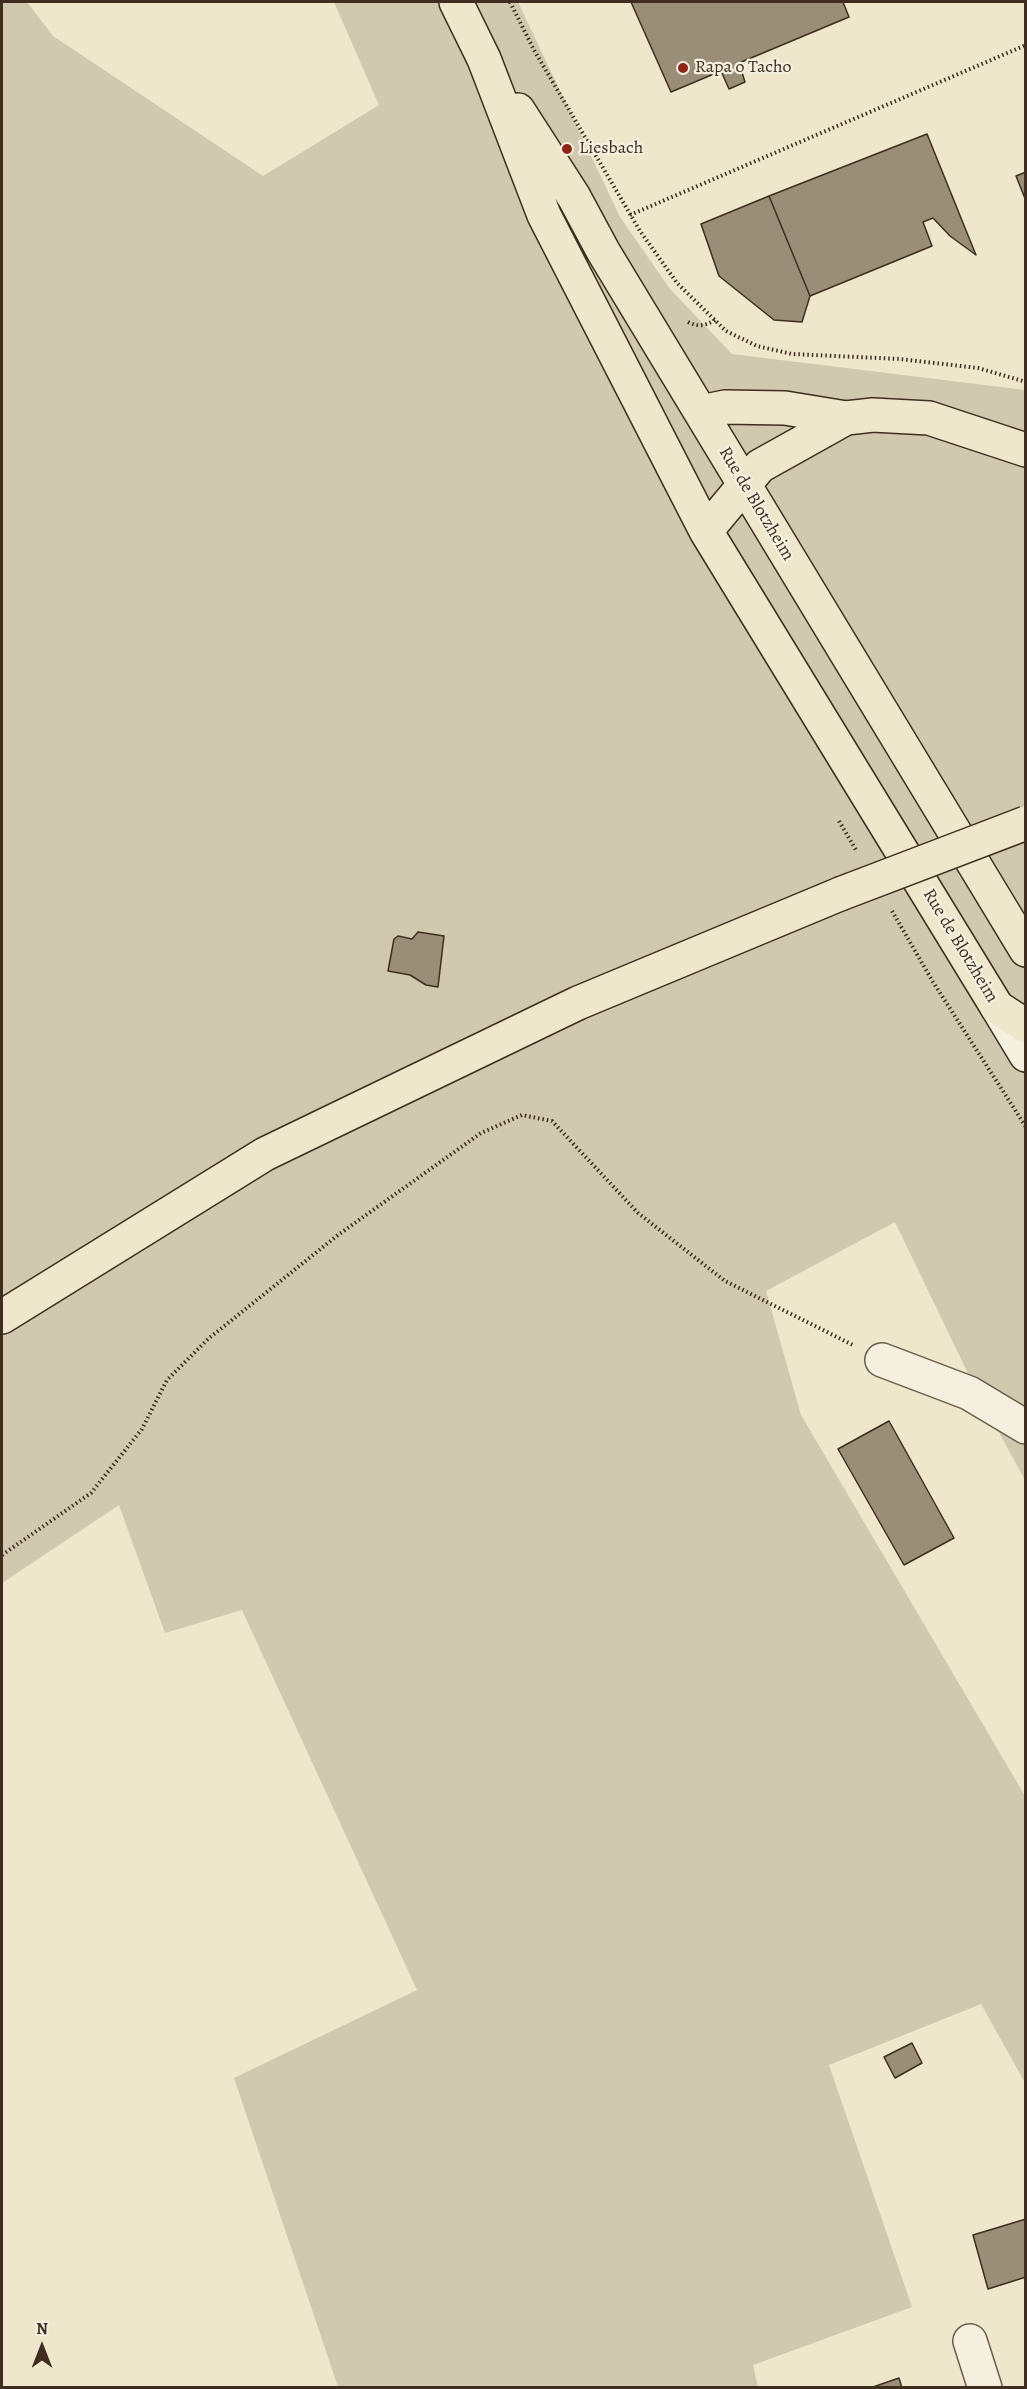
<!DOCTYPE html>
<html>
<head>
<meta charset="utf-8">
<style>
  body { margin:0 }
  #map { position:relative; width:1027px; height:2389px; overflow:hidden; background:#eee7cc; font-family:Alegreya,serif }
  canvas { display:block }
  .frame { position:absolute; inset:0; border:3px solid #3f2e20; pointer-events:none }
  .north { position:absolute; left:12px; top:2317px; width:60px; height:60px; -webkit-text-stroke:4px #f4efde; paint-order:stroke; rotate:0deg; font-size:16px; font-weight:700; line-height:24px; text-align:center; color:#3f2e20 }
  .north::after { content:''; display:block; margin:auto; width:21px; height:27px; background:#3f2e20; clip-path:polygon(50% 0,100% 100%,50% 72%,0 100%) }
</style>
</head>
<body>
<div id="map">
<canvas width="1027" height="2389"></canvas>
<div class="frame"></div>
<div class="north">N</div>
</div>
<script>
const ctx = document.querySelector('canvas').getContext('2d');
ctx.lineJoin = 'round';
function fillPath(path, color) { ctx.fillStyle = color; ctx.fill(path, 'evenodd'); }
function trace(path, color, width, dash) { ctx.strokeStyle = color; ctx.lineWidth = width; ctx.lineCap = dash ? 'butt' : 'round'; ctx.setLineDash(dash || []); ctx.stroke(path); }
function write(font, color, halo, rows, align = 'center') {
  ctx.font = font + ' Alegreya,serif'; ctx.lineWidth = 4.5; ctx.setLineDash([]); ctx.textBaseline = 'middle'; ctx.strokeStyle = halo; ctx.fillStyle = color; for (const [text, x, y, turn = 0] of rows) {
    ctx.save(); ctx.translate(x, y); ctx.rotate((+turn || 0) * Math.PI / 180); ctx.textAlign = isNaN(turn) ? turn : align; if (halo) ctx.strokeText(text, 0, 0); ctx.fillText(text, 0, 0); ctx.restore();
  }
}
fillPath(new Path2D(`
  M 2,2 L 27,2 L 53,36 L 263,176 L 379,105 L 334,2 L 518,2 L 620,217 L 670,289 L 732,354 L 1025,390 L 1025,1480 L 977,1392 L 895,1222 L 766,1291 L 801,1415 L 1025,1796 L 1025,2083 L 981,2004 L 829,2065 L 912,2307 L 753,2365 L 758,2387 L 338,2387 L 234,2078 L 417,1990 L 242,1610 L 165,1633 L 119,1505 L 2,1583 Z`), '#d0c8af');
const building = new Path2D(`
  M 631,2 L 843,2 L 849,17 L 739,63 L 745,82 L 729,89 L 721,71 L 671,92 Z
  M 927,134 L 976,255 L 950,236 L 933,218 L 923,222 L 932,246 L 810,296 L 769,196 Z
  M 1026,172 L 1026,201 L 1016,176 Z
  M 769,196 L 810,296 L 802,322 L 774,320 L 719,276 L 701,224 Z
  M 418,932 L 444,936 L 438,987 L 426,985 L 410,975 L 388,971 L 394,939 L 398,936 L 412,939 Z
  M 889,1421 L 954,1538 L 904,1565 L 838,1449 Z
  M 912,2043 L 922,2063 L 895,2078 L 884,2057 Z
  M 1026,2219 L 1026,2277 L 988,2289 L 973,2235 Z
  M 899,2378 L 902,2388 L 870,2388 Z`);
fillPath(building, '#9a8e79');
trace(building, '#3f2e20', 1.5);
const street = new Path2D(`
  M 882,1360 L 969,1393 L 1026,1427
  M 970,2341 L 985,2388`);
const secondary = new Path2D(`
  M 997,1007 L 1026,1055`);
const primary = new Path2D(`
  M 456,2 L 484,59 L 544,215 L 706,531 L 997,1007 L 1026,1026
  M 518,110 L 574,197 L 603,251 L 1026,950
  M 701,412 L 725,407 L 785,408 L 846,418 L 873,415 L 929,418 L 1026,450
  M 706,531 L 760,466 L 846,418
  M 2,1317 L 265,1154 L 578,1003 L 840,894`);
trace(street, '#6b5c4b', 36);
trace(secondary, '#3f2e20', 36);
trace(primary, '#3f2e20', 36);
trace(new Path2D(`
  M 510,2 L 534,50 L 640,231 L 677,283 L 726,331 L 757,346 L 792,354 L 900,359 L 978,368 L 1026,382
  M 630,215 L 1026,45
  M 688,322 C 698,327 705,326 715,320
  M 839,821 L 856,850
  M 892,911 L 933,982 L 1026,1127
  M 2,1555 L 91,1493 L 142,1429 L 167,1380 L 208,1339 L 338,1235 L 481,1133 L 522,1115 L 552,1121 L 638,1213 L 725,1281 L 853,1345`), '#3f2e20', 4, [1.5, 3]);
trace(street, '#f4efde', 33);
trace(secondary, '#f4efde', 33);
trace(primary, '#eee7cc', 33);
const primaryBridge = new Path2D(`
  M 840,894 L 1026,823`);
trace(primaryBridge, '#3f2e20', 36, []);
trace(primaryBridge, '#eee7cc', 33);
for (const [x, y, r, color] of [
  [683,68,6,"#8f2418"],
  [567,149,6,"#8f2418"]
]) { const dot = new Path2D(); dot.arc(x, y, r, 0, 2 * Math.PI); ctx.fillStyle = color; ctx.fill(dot); trace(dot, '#f4efde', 2); }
write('18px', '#3f2e20', '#f4efde', [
  ["Rapa o Tacho",695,68],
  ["Liesbach",579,149]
], 'left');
write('18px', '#3f2e20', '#f4efde', [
  ["Rue de Blotzheim",756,504,59],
  ["Rue de Blotzheim",960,946,59]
]);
</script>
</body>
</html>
